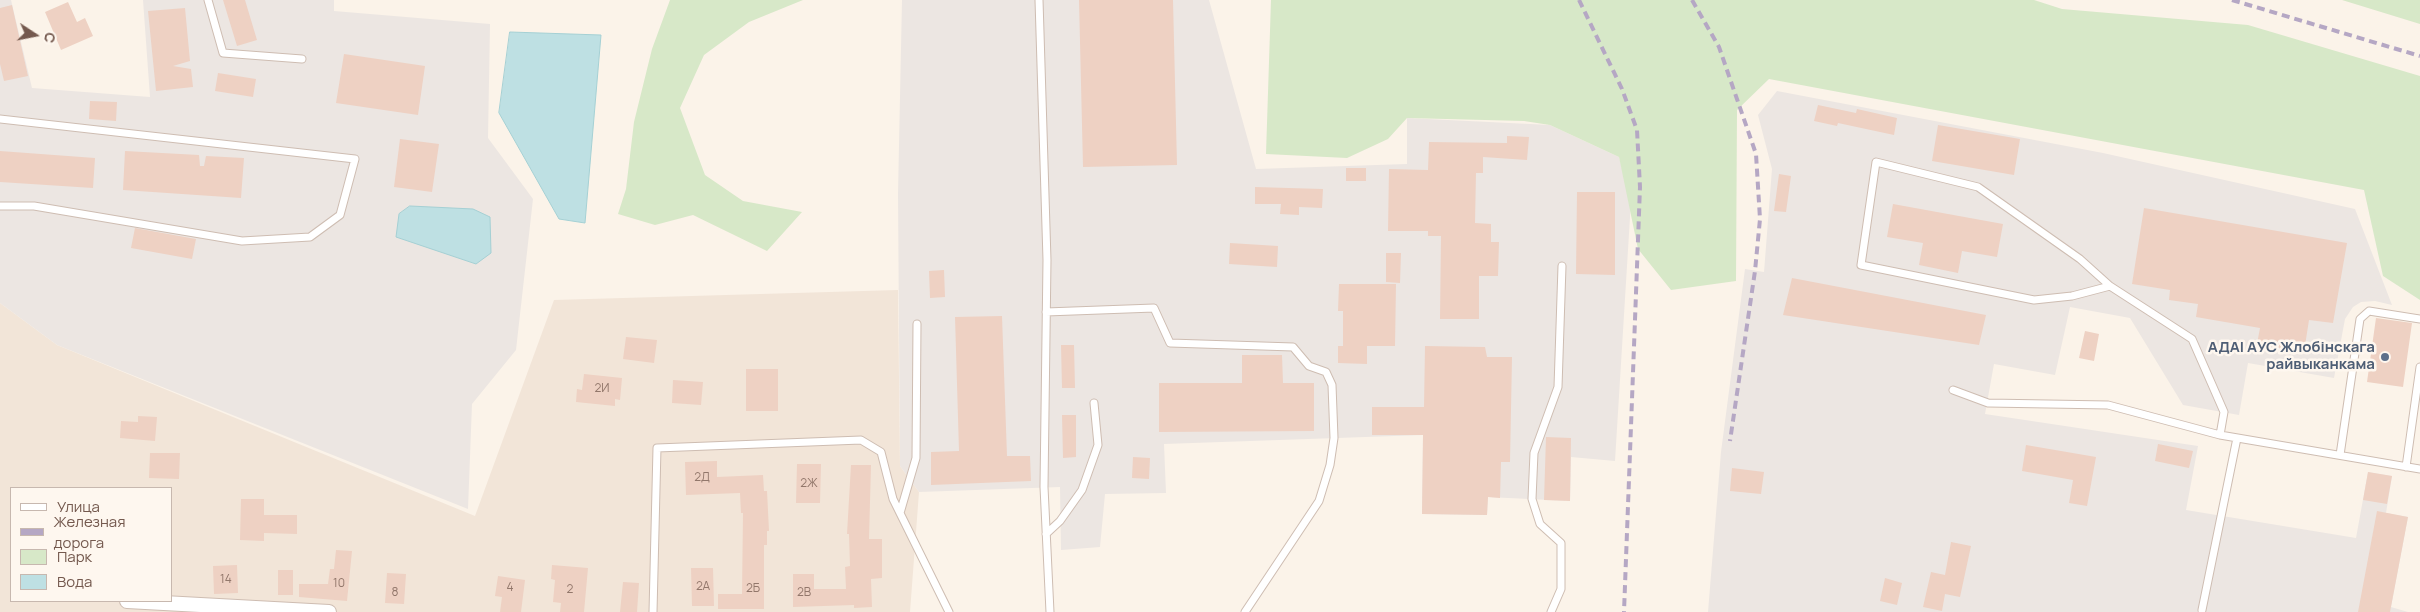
<!DOCTYPE html>
<html>
<head>
<meta charset="utf-8">
<style>
  body { margin:0 }
  #map { position:relative; width:2420px; height:612px; overflow:hidden; background:#fbf3e9; font-family:Manrope,sans-serif }
  canvas { display:block }
  .legend { position:absolute; left:10px; top:487px; width:162px; height:115px; box-sizing:border-box; background:#fef7ef; border:1px solid #c7b8af; margin:0; padding:6px 9px; list-style:none; font-size:15px; color:#74594e }
  .legend li { display:flex; align-items:center; gap:10px; height:25px }
  .legend b { width:25px; border:1px solid #c7b8af }
  .north { position:absolute; left:10px; top:10px; width:50px; height:50px; -webkit-text-stroke:4px #fef7ef; paint-order:stroke; rotate:101deg; font-size:14px; font-weight:700; line-height:20px; text-align:center; color:#74594e }
  .north::after { content:''; display:block; margin:auto; width:18px; height:22px; background:#74594e; clip-path:polygon(50% 0,100% 100%,50% 72%,0 100%) }
</style>
</head>
<body>
<div id="map">
<canvas width="2420" height="612"></canvas>
<ul class="legend">
<li><b style="height:6px;background:#fff"></b>Улица</li>
<li><b style="height:6px;background:#b5a7c4"></b>Железная дорога</li>
<li><b style="height:14px;background:#d7e8c8"></b>Парк</li>
<li><b style="height:14px;background:#bee0e3"></b>Вода</li>
</ul>
<div class="north">С</div>
</div>
<script>
const ctx = document.querySelector('canvas').getContext('2d');
ctx.lineJoin = 'round';
function fillPath(path, color) { ctx.fillStyle = color; ctx.fill(path, 'evenodd'); }
function trace(path, color, width, dash) { ctx.strokeStyle = color; ctx.lineWidth = width; ctx.lineCap = dash ? 'butt' : 'round'; ctx.setLineDash(dash || []); ctx.stroke(path); }
function write(font, color, halo, rows, align = 'center') {
  ctx.font = font + ' Manrope,sans-serif'; ctx.lineWidth = 5; ctx.setLineDash([]); ctx.textBaseline = 'middle'; ctx.strokeStyle = halo; ctx.fillStyle = color; for (const [text, x, y, turn = 0] of rows) {
    ctx.save(); ctx.translate(x, y); ctx.rotate((+turn || 0) * Math.PI / 180); ctx.textAlign = isNaN(turn) ? turn : align; if (halo) ctx.strokeText(text, 0, 0); ctx.fillText(text, 0, 0); ctx.restore();
  }
}
fillPath(new Path2D(`
  M 898,290 L 900,466 L 919,492 L 910,612 L 0,612 L 0,303 L 57,345 L 475,516 L 554,300 ZM 11,488 L 171,488 L 171,601 L 11,601 Z`), '#f2e5d8');
fillPath(new Path2D(`
  M 0,0 L 11,0 L 32,88 L 150,97 L 143,0 L 334,0 L 334,11 L 490,24 L 488,138 L 533,199 L 516,350 L 472,404 L 468,509 L 57,345 L 0,303 Z
  M 902,0 L 1209,0 L 1256,169 L 1407,164 L 1407,118 L 1550,125 L 1619,157 L 1631,201 L 1615,461 L 1571,457 L 1570,501 L 1488,497 L 1487,515 L 1422,514 L 1423,435 L 1164,444 L 1166,493 L 1105,494 L 1100,547 L 1061,550 L 1060,487 L 919,492 L 900,466 L 898,194 Z
  M 1777,91 L 2103,153 L 2355,209 L 2392,305 L 2375,301 L 2361,302 L 2353,307 L 2345,319 L 2334,378 L 2248,363 L 2239,415 L 2183,405 L 2130,318 L 2070,307 L 2055,375 L 1994,364 L 1985,414 L 2198,446 L 2186,510 L 2356,538 L 2368,472 L 2392,476 L 2386,513 L 2408,517 L 2391,607 L 2408,612 L 1708,612 L 1721,452 L 1745,269 L 1764,272 L 1772,169 L 1758,115 Z`), '#ece6e2');
fillPath(new Path2D(`
  M 670,0 L 803,0 L 749,22 L 704,55 L 680,108 L 705,175 L 743,201 L 802,212 L 767,251 L 693,215 L 655,225 L 618,214 L 626,189 L 634,122 L 652,49 Z
  M 1271,0 L 2034,0 L 2062,9 L 2248,25 L 2420,76 L 2420,300 L 2383,276 L 2364,190 L 1769,79 L 1737,110 L 1736,281 L 1671,290 L 1638,249 L 1619,157 L 1550,125 L 1524,121 L 1407,118 L 1388,139 L 1347,158 L 1266,154 Z
  M 2342,0 L 2420,0 L 2420,24 Z`), '#d7e8c8');
const water = new Path2D(`
  M 510,32 L 601,35 L 585,223 L 559,219 L 499,113 Z
  M 410,206 L 473,209 L 490,217 L 491,253 L 476,264 L 396,237 L 399,214 Z`);
fillPath(water, '#bee0e3');
trace(water, '#a5d0d4', 1);
fillPath(new Path2D(`
  M 223,0 L 245,0 L 257,40 L 237,46 Z
  M 1079,0 L 1173,0 L 1177,165 L 1083,167 Z
  M 68,2 L 77,22 L 85,18 L 93,36 L 61,50 L 45,12 Z
  M 12,5 L 28,76 L 4,81 L 0,64 L 0,8 Z
  M 185,8 L 190,61 L 173,66 L 191,69 L 193,87 L 156,91 L 148,11 Z
  M 344,54 L 425,66 L 418,115 L 336,103 Z
  M 218,73 L 256,79 L 253,97 L 215,91 Z
  M 90,101 L 117,102 L 116,121 L 89,119 Z
  M 1818,105 L 1856,113 L 1857,109 L 1897,118 L 1894,135 L 1838,123 L 1837,126 L 1814,121 Z
  M 1938,125 L 2020,139 L 2014,175 L 1932,161 Z
  M 1507,136 L 1529,137 L 1527,160 L 1483,157 L 1483,173 L 1476,173 L 1475,223 L 1491,224 L 1491,242 L 1499,242 L 1498,276 L 1479,276 L 1479,319 L 1440,319 L 1441,236 L 1428,236 L 1428,231 L 1388,231 L 1389,169 L 1428,170 L 1429,142 L 1507,143 Z
  M 400,139 L 439,144 L 432,192 L 394,187 Z
  M 0,151 L 95,158 L 93,188 L 0,182 Z
  M 125,151 L 199,155 L 200,166 L 204,166 L 206,156 L 244,158 L 241,198 L 123,190 Z
  M 1346,168 L 1366,168 L 1366,181 L 1346,181 Z
  M 1779,174 L 1791,176 L 1786,212 L 1774,211 Z
  M 1255,187 L 1323,189 L 1322,208 L 1299,207 L 1299,215 L 1280,214 L 1281,204 L 1255,204 Z
  M 1577,192 L 1615,192 L 1615,275 L 1576,274 Z
  M 1893,204 L 2003,224 L 1997,257 L 1962,251 L 1958,273 L 1919,265 L 1923,243 L 1887,237 Z
  M 2144,208 L 2347,243 L 2333,323 L 2309,320 L 2304,352 L 2257,344 L 2260,328 L 2196,317 L 2198,304 L 2169,300 L 2170,290 L 2132,284 Z
  M 135,228 L 196,239 L 192,259 L 131,248 Z
  M 1230,243 L 1278,246 L 1277,267 L 1229,264 Z
  M 1386,253 L 1401,253 L 1400,283 L 1386,282 Z
  M 944,270 L 945,297 L 930,298 L 929,271 Z
  M 1792,278 L 1986,315 L 1979,345 L 1783,315 Z
  M 1339,284 L 1396,284 L 1395,346 L 1367,346 L 1367,364 L 1338,363 L 1338,346 L 1343,346 L 1343,311 L 1338,311 Z
  M 1002,316 L 1007,456 L 1030,456 L 1031,481 L 931,485 L 931,452 L 959,451 L 955,317 Z
  M 2376,318 L 2412,323 L 2403,387 L 2367,382 Z
  M 2085,331 L 2099,334 L 2094,361 L 2079,358 Z
  M 626,337 L 657,340 L 654,363 L 623,359 Z
  M 1061,345 L 1074,345 L 1075,388 L 1062,388 Z
  M 1425,346 L 1485,347 L 1487,357 L 1512,357 L 1510,462 L 1501,462 L 1500,498 L 1488,497 L 1487,515 L 1422,514 L 1423,435 L 1372,435 L 1372,407 L 1424,407 Z
  M 1242,355 L 1282,355 L 1283,383 L 1314,383 L 1314,431 L 1159,432 L 1159,383 L 1242,383 Z
  M 746,369 L 778,369 L 778,411 L 746,411 Z
  M 584,374 L 622,378 L 620,400 L 615,399 L 615,406 L 576,402 L 577,389 L 582,390 Z
  M 673,380 L 703,382 L 701,405 L 672,403 Z
  M 1062,415 L 1076,415 L 1076,457 L 1063,458 Z
  M 138,416 L 157,417 L 155,441 L 120,438 L 121,421 L 138,422 Z
  M 1546,437 L 1571,438 L 1570,501 L 1544,500 Z
  M 2158,444 L 2193,451 L 2189,468 L 2155,461 Z
  M 2026,445 L 2096,457 L 2087,506 L 2069,503 L 2073,480 L 2022,471 Z
  M 150,453 L 180,453 L 179,479 L 149,478 Z
  M 1133,457 L 1150,458 L 1149,479 L 1132,478 Z
  M 717,461 L 717,477 L 763,475 L 764,491 L 767,491 L 769,531 L 767,531 L 767,545 L 764,545 L 764,609 L 718,609 L 718,594 L 742,594 L 743,513 L 741,513 L 740,493 L 686,495 L 685,462 Z
  M 797,464 L 821,464 L 820,503 L 796,503 Z
  M 851,465 L 871,465 L 869,539 L 882,539 L 882,578 L 871,579 L 872,607 L 854,608 L 854,605 L 793,607 L 793,574 L 814,574 L 814,589 L 846,589 L 845,567 L 850,566 L 849,534 L 847,534 Z
  M 1732,468 L 1764,472 L 1761,494 L 1730,491 Z
  M 2368,472 L 2392,476 L 2387,504 L 2363,500 Z
  M 241,499 L 264,499 L 264,515 L 297,515 L 297,534 L 264,533 L 264,541 L 240,540 Z
  M 2377,511 L 2408,517 L 2390,612 L 2358,612 Z
  M 1951,542 L 1971,546 L 1960,597 L 1945,594 L 1942,611 L 1923,607 L 1931,572 L 1945,575 Z
  M 336,550 L 352,551 L 347,601 L 299,597 L 299,584 L 328,584 L 330,569 L 334,569 Z
  M 237,565 L 238,593 L 214,594 L 213,566 Z
  M 552,565 L 588,568 L 584,612 L 560,612 L 561,603 L 553,602 L 555,580 L 551,579 Z
  M 691,568 L 713,568 L 714,606 L 692,606 Z
  M 278,570 L 293,570 L 293,595 L 278,595 Z
  M 387,573 L 406,574 L 404,604 L 385,603 Z
  M 498,576 L 525,580 L 521,612 L 500,612 L 502,597 L 495,596 Z
  M 1885,578 L 1902,583 L 1897,605 L 1880,601 Z
  M 623,582 L 639,583 L 637,612 L 620,612 Z`), '#eed1c3');
const lane = new Path2D(`
  M 208,0 L 223,53 L 302,59
  M 1039,0 L 1047,260 L 1044,487 L 1050,612
  M 0,119 L 355,159 L 340,215 L 310,237 L 242,241 L 34,206 L 0,206
  M 2110,286 L 2080,259 L 1978,187 L 1876,162 L 1861,265 L 2034,300 L 2072,296 L 2110,286 L 2192,339 L 2224,412 L 2220,435
  M 1046,312 L 1154,308 L 1170,343 L 1293,347 L 1309,366 L 1326,372 L 1332,385 L 1334,438 L 1330,465 L 1319,501 L 1245,612
  M 1953,390 L 1988,403 L 2108,405 L 2220,435 L 2420,469
  M 2340,455 L 2360,319 L 2369,311 L 2420,319
  M 2406,467 L 2420,367
  M 900,513 L 916,458 L 917,324
  M 1046,534 L 1060,521 L 1082,490 L 1098,445 L 1094,403
  M 2202,610 L 2237,438
  M 653,612 L 657,448 L 861,440 L 881,452 L 893,499 L 949,612
  M 1551,612 L 1561,589 L 1561,543 L 1540,524 L 1532,499 L 1534,453 L 1558,387 L 1562,266`);
const street = new Path2D(`
  M 127,601 L 329,612`);
trace(lane, '#cebdb2', 9);
trace(street, '#cebdb2', 16);
trace(lane, '#fff', 7);
trace(street, '#fff', 14);
trace(new Path2D(`
  M 1579,0 L 1622,89 L 1637,130 L 1640,187 L 1624,612
  M 1692,0 L 1719,47 L 1756,154 L 1760,219 L 1755,271 L 1730,441
  M 2232,0 L 2420,56`), '#b5a7c4', 4, [8, 5]);
for (const [x, y, r, color] of [
  [2385,357,5,"#5c6f8a"]
]) { const dot = new Path2D(); dot.arc(x, y, r, 0, 2 * Math.PI); ctx.fillStyle = color; ctx.fill(dot); trace(dot, '#fef7ef', 2); }
write('12px', '#92776b', null, [
  ["2И",602,389],
  ["2Д",702,478],
  ["2Ж",809,484],
  ["14",226,580],
  ["10",339,584],
  ["2А",703,587],
  ["4",510,588],
  ["2Б",753,589],
  ["2",570,590],
  ["8",395,593],
  ["2В",804,593]
]);
write('bold 15px', '#4e5e75', '#fef7ef', [
  ["АДАІ АУС Жлобінскага",2375,348],
  ["райвыканкама",2375,365]
], 'right');
</script>
</body>
</html>
